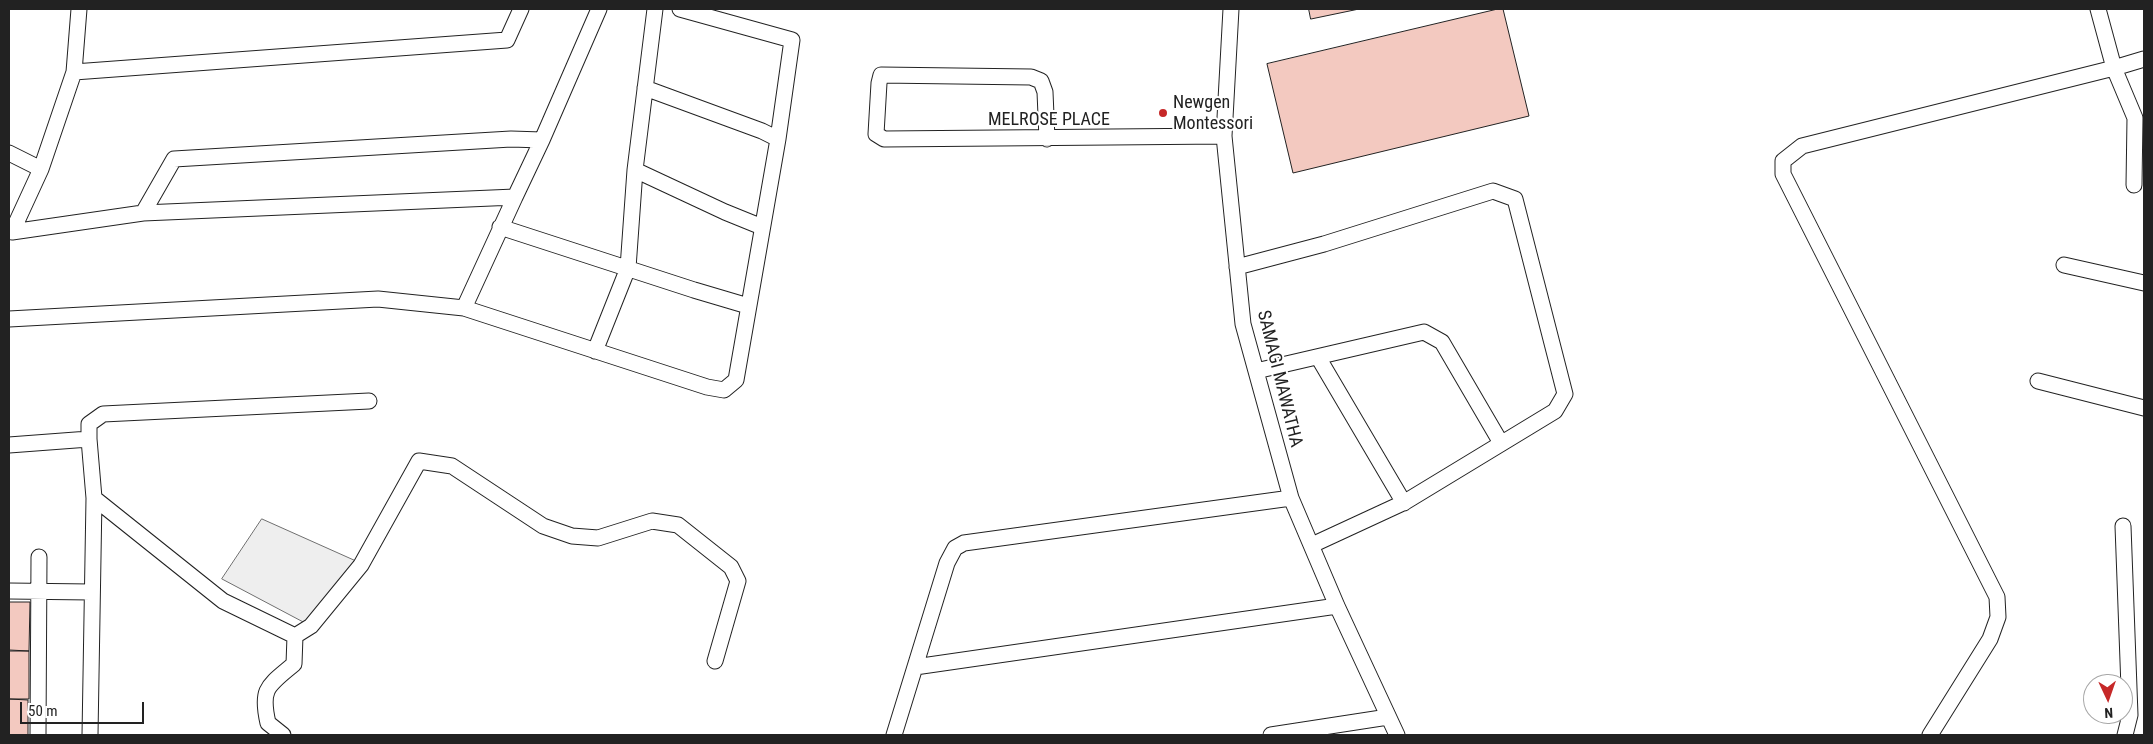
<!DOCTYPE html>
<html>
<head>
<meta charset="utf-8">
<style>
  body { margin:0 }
  #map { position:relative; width:2153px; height:744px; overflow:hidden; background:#fff; font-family:"Roboto Condensed",sans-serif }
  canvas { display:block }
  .frame { position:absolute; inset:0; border:10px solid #222; pointer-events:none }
  .north { position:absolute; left:2083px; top:674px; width:50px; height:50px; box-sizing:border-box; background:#fff; border:1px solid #a7a7a7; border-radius:50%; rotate:177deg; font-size:14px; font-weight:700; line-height:20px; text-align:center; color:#222 }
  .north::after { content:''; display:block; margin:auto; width:18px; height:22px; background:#c62828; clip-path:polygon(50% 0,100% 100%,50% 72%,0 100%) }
  .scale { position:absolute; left:20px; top:702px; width:124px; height:22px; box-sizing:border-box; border:2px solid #222; border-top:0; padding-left:6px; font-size:15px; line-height:18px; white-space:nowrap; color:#222; -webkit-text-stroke:4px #fff; paint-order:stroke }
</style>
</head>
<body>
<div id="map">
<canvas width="2153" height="744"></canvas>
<div class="frame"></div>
<div class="north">N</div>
<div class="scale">50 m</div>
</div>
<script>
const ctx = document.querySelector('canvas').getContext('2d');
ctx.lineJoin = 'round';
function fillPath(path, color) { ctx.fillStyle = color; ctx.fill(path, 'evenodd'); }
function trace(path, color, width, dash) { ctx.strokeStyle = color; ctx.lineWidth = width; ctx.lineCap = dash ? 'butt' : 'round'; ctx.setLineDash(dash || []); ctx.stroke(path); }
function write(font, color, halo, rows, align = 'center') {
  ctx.font = font + ' "Roboto Condensed",sans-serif'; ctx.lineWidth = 4; ctx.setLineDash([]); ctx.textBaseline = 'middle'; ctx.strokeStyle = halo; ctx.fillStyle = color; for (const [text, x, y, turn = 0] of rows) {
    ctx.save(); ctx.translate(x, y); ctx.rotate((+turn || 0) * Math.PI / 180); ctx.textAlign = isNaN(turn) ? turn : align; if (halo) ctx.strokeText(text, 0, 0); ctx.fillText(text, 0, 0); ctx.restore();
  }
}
const green = new Path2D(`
  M 262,519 L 356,561 L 307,624 L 222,579 Z`);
fillPath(green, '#eee');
trace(green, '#6f6f6f', 1);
const building = new Path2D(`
  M 1309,9 L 1359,9 L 1311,19 Z
  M 1498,9 L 1503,9 L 1529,116 L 1293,173 L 1267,64 Z
  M 9,602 L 30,602 L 29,651 L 9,650 Z
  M 9,651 L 29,651 L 29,699 L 9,699 Z
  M 9,699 L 28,700 L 28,735 L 9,735 Z`);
fillPath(building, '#f3c9c0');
trace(building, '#222', 1);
const street = new Path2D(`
  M 1231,9 L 1224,136 L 1243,324 L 1291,498 L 1337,606 L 1397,735
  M 2098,9 L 2114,68 L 2144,59
  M 74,72 L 507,40 L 521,9
  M 645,88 L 762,131 L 778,139
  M 1047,139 L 1045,92 L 1041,81 L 1031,77 L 881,75 L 879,83 L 876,134 L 884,139 L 1224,136
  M 9,153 L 41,169
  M 635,170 L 725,212 L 762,227
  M 143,213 L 174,159 L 511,139 L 542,140
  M 500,227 L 694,290 L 748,306
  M 12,232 L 143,213 L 515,197 L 542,140 L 599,9
  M 12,232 L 41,169 L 74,72 L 79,9
  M 2064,265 L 2144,283
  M 1237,267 L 1324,244 L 1493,191 L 1515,199 L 1565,394 L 1555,411 L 1405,502 L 1312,545
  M 464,308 L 515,197
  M 9,319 L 378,299 L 464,308 L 707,387 L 724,390 L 736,380 L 778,139 L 792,40 L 680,9
  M 595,351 L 628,268 L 635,170 L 655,9
  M 1318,357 L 1404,503
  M 1256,371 L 1424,332 L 1442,342 L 1501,443
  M 2038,381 L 2144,408
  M 89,439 L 89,424 L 103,414 L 369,401
  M 9,445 L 89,439 L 94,498 L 90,735
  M 94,498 L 223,601 L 295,636 L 311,626 L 361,565 L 419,461 L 452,466 L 543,526 L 572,536 L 598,538 L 652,521 L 678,525 L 731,567 L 738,581 L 715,661
  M 2123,526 L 2130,715 L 2125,735
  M 9,591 L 91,592
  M 915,667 L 1337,606
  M 38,735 L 39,557
  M 283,735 L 268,723 C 260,688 268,686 294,664 L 295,636
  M 894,735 L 947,563 L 955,548 L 964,543 L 1291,498
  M 1271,735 L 1388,717
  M 1930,735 L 1990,639 L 1998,617 L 1997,597 L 1783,174 L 1783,161 L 1802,146 L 2114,68 L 2135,118 L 2134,185`);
trace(street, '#222', 17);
trace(street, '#fff', 15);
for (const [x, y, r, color] of [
  [1163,113,5,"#c62828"]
]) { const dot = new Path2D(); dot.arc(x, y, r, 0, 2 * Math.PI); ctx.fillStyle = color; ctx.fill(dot); trace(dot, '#fff', 2); }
write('18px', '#222', '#fff', [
  ["Newgen",1173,103],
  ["Montessori",1173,124]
], 'left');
write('18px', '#222', '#fff', [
  ["MELROSE PLACE",1049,120],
  ["SAMAGI MAWATHA",1279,379,76]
]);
</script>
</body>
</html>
